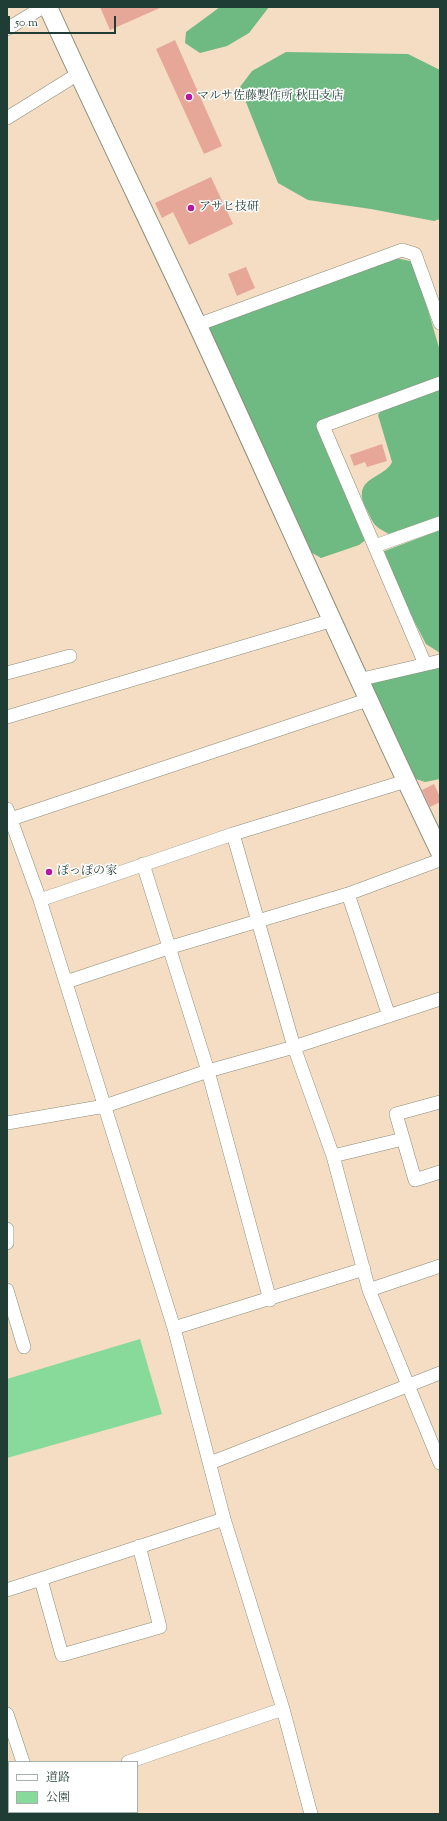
<!DOCTYPE html>
<html>
<head>
<meta charset="utf-8">
<style>
  body { margin:0 }
  #map { position:relative; width:447px; height:1821px; overflow:hidden; background:#f4ddc2; font-family:"Sorts Mill Goudy","Noto Serif JP",serif }
  canvas { display:block }
  .frame { position:absolute; inset:0; border:8px solid #1f3d34; pointer-events:none }
  .legend { position:absolute; left:8px; top:1761px; width:130px; height:52px; box-sizing:border-box; background:#fff; border:1px solid #a5b1ae; margin:0; padding:5px 7px; list-style:none; font-size:12px; color:#1f3d34 }
  .legend li { display:flex; align-items:center; gap:8px; height:20px }
  .legend b { width:20px; border:1px solid #a5b1ae }
  .scale { position:absolute; left:8px; top:16px; width:108px; height:18px; box-sizing:border-box; border:2px solid #1f3d34; border-top:0; padding-left:5px; font-size:12px; line-height:14px; white-space:nowrap; color:#1f3d34; -webkit-text-stroke:3px #fff; paint-order:stroke }
</style>
</head>
<body>
<div id="map">
<canvas width="447" height="1821"></canvas>
<div class="frame"></div>
<ul class="legend">
<li><b style="height:5px;background:#fff"></b>道路</li>
<li><b style="height:11px;background:#88da9a"></b>公園</li>
</ul>
<div class="scale">50 m</div>
</div>
<script>
const ctx = document.querySelector('canvas').getContext('2d');
ctx.lineJoin = 'round';
function fillPath(path, color) { ctx.fillStyle = color; ctx.fill(path, 'evenodd'); }
function trace(path, color, width, dash) { ctx.strokeStyle = color; ctx.lineWidth = width; ctx.lineCap = dash ? 'butt' : 'round'; ctx.setLineDash(dash || []); ctx.stroke(path); }
function write(font, color, halo, rows, align = 'center') {
  ctx.font = font + ' "Sorts Mill Goudy","Noto Serif JP",serif'; ctx.lineWidth = 3; ctx.setLineDash([]); ctx.textBaseline = 'middle'; ctx.strokeStyle = halo; ctx.fillStyle = color; for (const [text, x, y, turn = 0] of rows) {
    ctx.save(); ctx.translate(x, y); ctx.rotate((+turn || 0) * Math.PI / 180); ctx.textAlign = isNaN(turn) ? turn : align; if (halo) ctx.strokeText(text, 0, 0); ctx.fillText(text, 0, 0); ctx.restore();
  }
}
fillPath(new Path2D(`
  M 140,1339 L 162,1414 L 7,1458 L 7,1379 Z`), '#88da9a');
fillPath(new Path2D(`
  M 220,7 L 269,7 L 249,33 L 227,46 L 200,53 L 185,43 L 186,32 Z
  M 286,52 L 408,54 L 440,70 L 440,219 L 434,221 L 371,209 L 308,200 L 278,183 L 240,87 L 252,71 Z
  M 396,258 L 410,261 L 417,273 L 440,351 L 440,377 L 323,419 L 367,539 L 359,545 L 321,558 L 309,551 L 210,332 L 210,325 Z
  M 440,389 L 440,516 L 389,534 C 374,526 374,525 367,510 C 349,477 385,479 392,462 L 378,415 L 381,411 Z
  M 440,530 L 440,653 L 426,644 L 381,557 L 382,552 Z
  M 440,667 L 440,779 L 425,782 L 416,779 L 369,688 L 371,681 Z`), '#6eba82');
fillPath(new Path2D(`
  M 100,7 L 162,7 L 110,30 Z
  M 175,40 L 222,146 L 204,154 L 156,49 Z
  M 211,177 L 233,224 L 189,245 L 173,212 L 162,218 L 155,203 Z
  M 246,267 L 255,288 L 237,296 L 228,274 Z
  M 382,444 L 387,461 L 367,467 L 365,462 L 354,466 L 350,455 Z
  M 434,784 L 440,797 L 440,802 L 430,807 L 422,790 Z`), '#e6a799');
const street = new Path2D(`
  M 7,29 L 43,7
  M 7,118 L 78,74
  M 197,325 L 402,250 L 415,254 L 440,323
  M 375,546 L 440,523
  M 425,664 L 323,426 L 440,383
  M 7,673 L 70,656
  M 358,680 L 440,661
  M 7,717 L 333,620
  M 7,809 L 40,900 L 174,1328 L 224,1519 L 283,1709 L 311,1814
  M 11,819 L 367,700
  M 233,834 L 294,1047 L 333,1156 L 369,1290 L 440,1463
  M 143,864 L 208,1071 L 270,1300
  M 348,894 L 389,1016
  M 40,900 L 233,834 L 406,781
  M 66,982 L 168,948 L 348,894 L 440,860
  M 440,1102 L 396,1114 L 415,1180 L 440,1172
  M 7,1123 L 105,1106 L 208,1071 L 294,1047 L 440,999
  M 333,1156 L 403,1139
  M 7,1229 L 7,1243
  M 7,1290 L 24,1347
  M 369,1290 L 440,1266
  M 174,1328 L 364,1269
  M 210,1463 L 440,1373
  M 41,1580 L 62,1655 L 160,1627 L 139,1546
  M 7,1590 L 224,1519
  M 7,1714 L 23,1762
  M 128,1762 L 283,1709
  M 7,1805 L 9,1804`);
const secondary = new Path2D(`
  M 48,7 C 100,122 156,235 209,350 C 286,517 360,686 440,852`);
trace(street, '#8a8d7b', 14);
trace(secondary, '#8a8d7b', 20);
trace(street, '#fff', 13);
trace(secondary, '#fff', 18);
for (const [x, y, r, color] of [
  [189,97,4,"#b5179e"],
  [191,208,4,"#b5179e"],
  [49,872,4,"#b5179e"]
]) { const dot = new Path2D(); dot.arc(x, y, r, 0, 2 * Math.PI); ctx.fillStyle = color; ctx.fill(dot); trace(dot, '#fff', 1.5); }
write('12px', '#1f3d34', '#fff', [
  ["マルサ佐藤製作所 秋田支店",197,97],
  ["アサヒ技研",199,208],
  ["ぽっぽの家",57,872]
], 'left');
</script>
</body>
</html>
